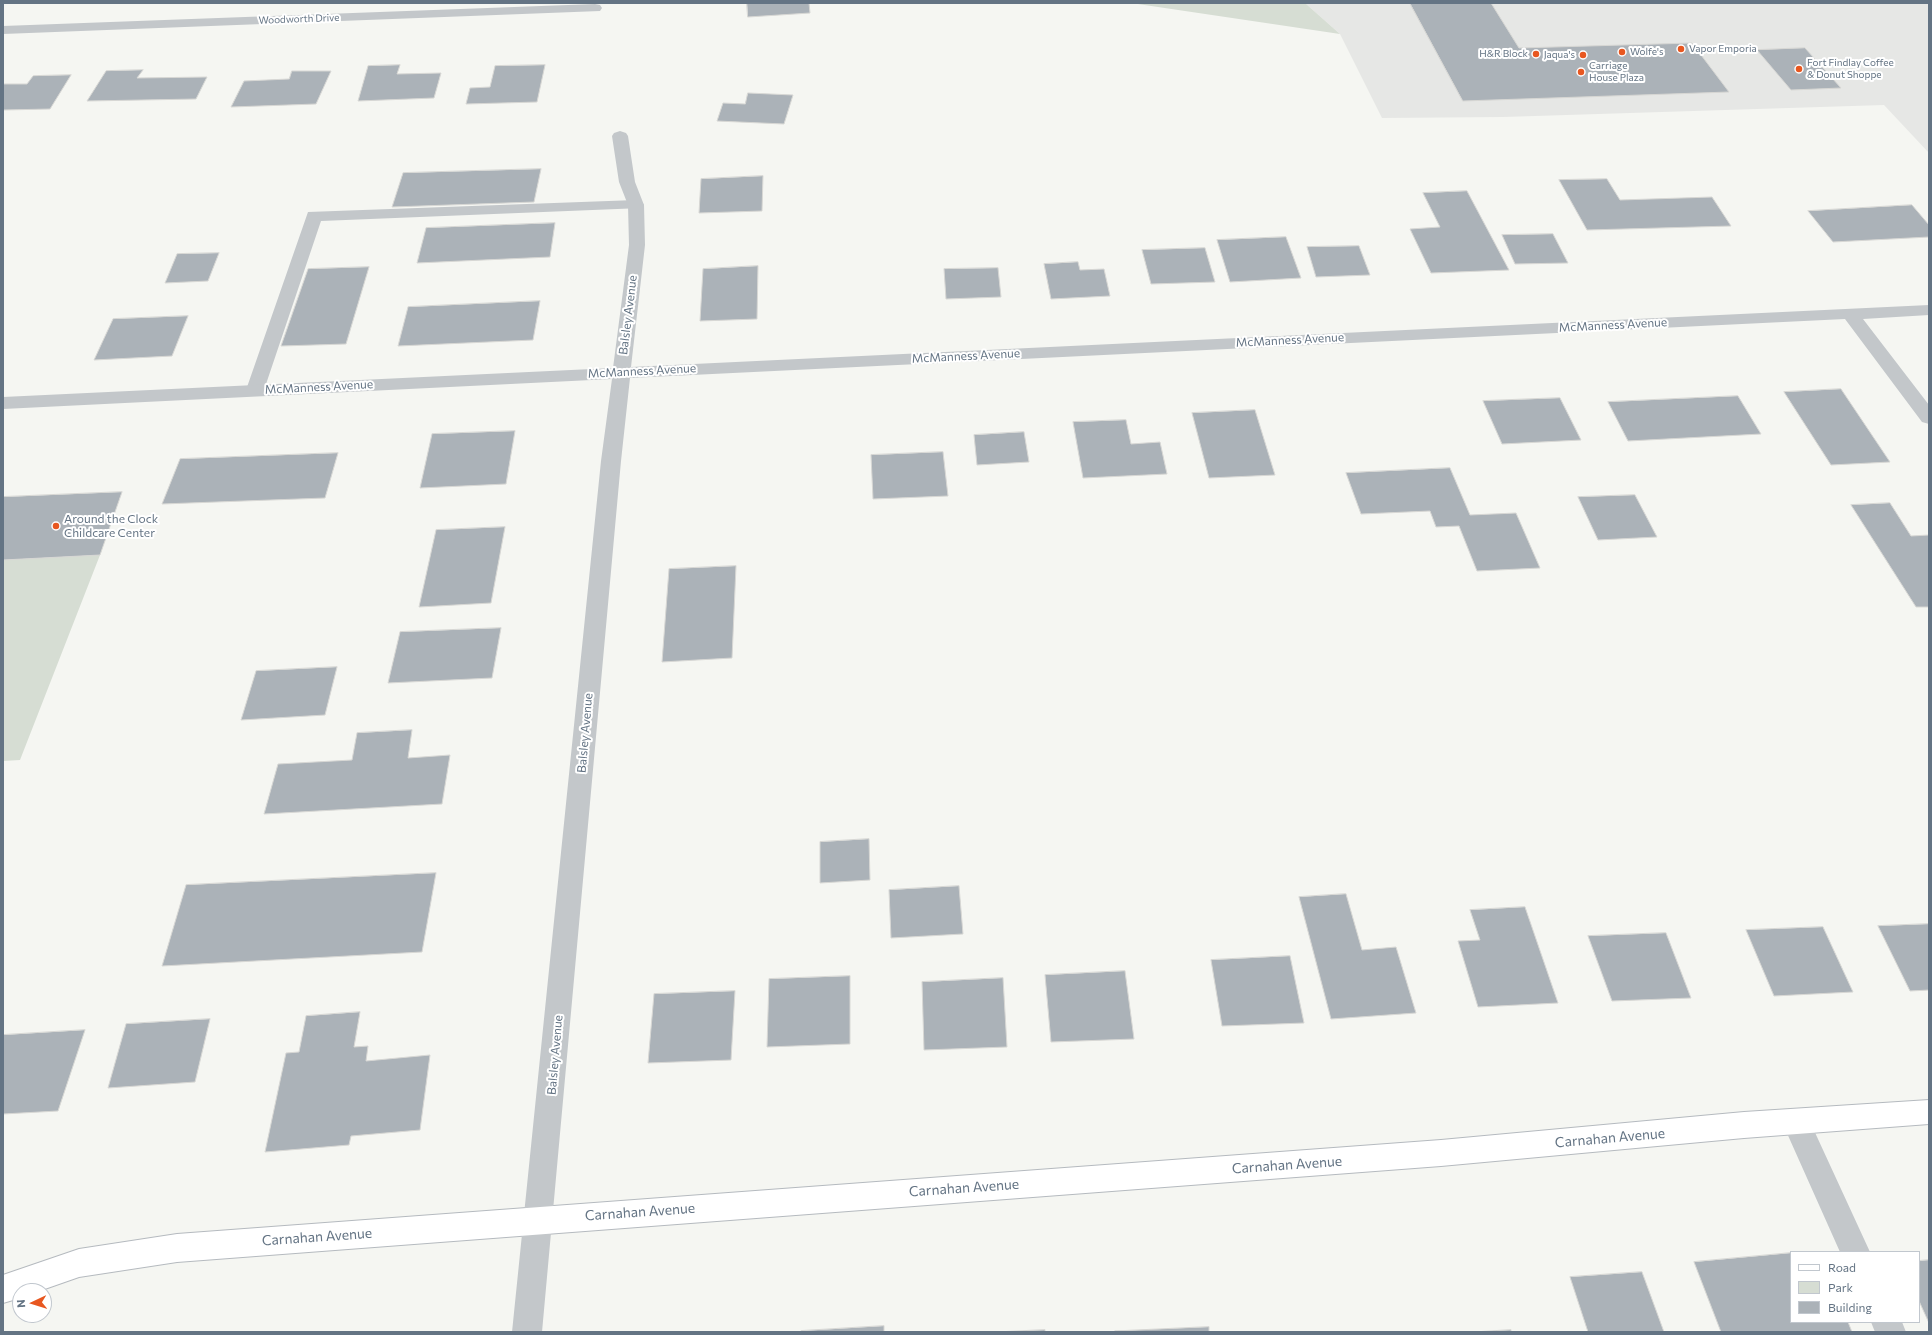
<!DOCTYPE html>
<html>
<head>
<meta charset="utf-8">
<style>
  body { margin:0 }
  #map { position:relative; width:1932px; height:1335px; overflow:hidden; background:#f5f6f2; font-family:Commissioner,sans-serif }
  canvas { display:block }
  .frame { position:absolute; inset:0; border:4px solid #647484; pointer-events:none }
  .legend { position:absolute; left:1790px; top:1251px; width:130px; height:72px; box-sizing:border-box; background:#fff; border:1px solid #c1c7ce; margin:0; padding:5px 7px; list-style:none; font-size:12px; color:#647484 }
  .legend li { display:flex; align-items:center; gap:8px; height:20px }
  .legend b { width:20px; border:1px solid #c1c7ce }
  .north { position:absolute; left:12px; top:1283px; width:40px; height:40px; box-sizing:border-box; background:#fff; border:1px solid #c1c7ce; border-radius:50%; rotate:266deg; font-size:11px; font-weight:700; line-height:16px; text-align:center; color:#647484 }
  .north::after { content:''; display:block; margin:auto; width:14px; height:18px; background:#e85720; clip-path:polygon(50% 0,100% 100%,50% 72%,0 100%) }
</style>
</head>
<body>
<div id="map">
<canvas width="1932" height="1335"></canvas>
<div class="frame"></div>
<ul class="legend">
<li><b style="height:5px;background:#fff"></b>Road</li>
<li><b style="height:11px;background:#d6ddd3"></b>Park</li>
<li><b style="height:11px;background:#abb2b8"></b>Building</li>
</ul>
<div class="north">N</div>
</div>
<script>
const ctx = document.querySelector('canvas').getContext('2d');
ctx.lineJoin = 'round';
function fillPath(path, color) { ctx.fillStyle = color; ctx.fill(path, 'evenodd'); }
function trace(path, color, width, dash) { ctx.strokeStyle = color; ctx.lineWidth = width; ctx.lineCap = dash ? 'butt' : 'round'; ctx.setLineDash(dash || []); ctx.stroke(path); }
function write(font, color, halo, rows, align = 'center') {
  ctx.font = font + ' Commissioner,sans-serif'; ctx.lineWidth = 4; ctx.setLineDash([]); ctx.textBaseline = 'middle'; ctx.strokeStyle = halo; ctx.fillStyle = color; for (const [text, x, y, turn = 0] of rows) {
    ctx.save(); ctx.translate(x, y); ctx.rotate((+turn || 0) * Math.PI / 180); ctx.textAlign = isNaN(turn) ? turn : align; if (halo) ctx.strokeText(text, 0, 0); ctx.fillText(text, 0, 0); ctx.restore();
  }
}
fillPath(new Path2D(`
  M 1305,3 L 1929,3 L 1929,153 L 1884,105 L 1503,117 L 1382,118 L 1340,34 Z`), '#e6e7e5');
fillPath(new Path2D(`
  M 1131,3 L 1305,3 L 1340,34 Z
  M 100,555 L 20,760 L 3,761 L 3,560 Z`), '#d6ddd3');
const building = new Path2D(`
  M 747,3 L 809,3 L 810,13 L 748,17 Z
  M 1410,3 L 1491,3 L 1519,48 L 1692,43 L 1729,92 L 1463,101 Z
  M 1805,48 L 1841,88 L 1791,90 L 1757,50 Z
  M 400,65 L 397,74 L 441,73 L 434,98 L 358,101 L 368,66 Z
  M 545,65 L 537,102 L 466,104 L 470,88 L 490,87 L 495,66 Z
  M 143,70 L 137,78 L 207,77 L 196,99 L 87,101 L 106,71 Z
  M 292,71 L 331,71 L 316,104 L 231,107 L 244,81 L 289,79 Z
  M 71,75 L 50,109 L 3,110 L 3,84 L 27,84 L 33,76 Z
  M 748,93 L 793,95 L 784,124 L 717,121 L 723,103 L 745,104 Z
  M 541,169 L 534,202 L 392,207 L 403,173 Z
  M 763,176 L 762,211 L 699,213 L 701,179 Z
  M 1607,179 L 1620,200 L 1712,197 L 1731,226 L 1587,230 L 1559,180 Z
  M 1467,191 L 1509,270 L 1431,273 L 1410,229 L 1440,227 L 1423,193 Z
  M 1912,205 L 1929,225 L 1929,237 L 1833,242 L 1808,211 Z
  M 555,223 L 550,257 L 417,263 L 426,228 Z
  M 1553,234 L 1568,263 L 1515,264 L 1502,235 Z
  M 1286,237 L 1301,278 L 1230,282 L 1217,240 Z
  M 1359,246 L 1370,275 L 1316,277 L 1307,247 Z
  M 1205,248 L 1215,282 L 1151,284 L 1142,250 Z
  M 219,253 L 208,281 L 165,283 L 177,254 Z
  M 1078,262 L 1080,270 L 1104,269 L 1110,296 L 1051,299 L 1044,264 Z
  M 758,266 L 757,319 L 700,321 L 703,269 Z
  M 369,267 L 346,344 L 281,346 L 308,269 Z
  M 998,268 L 1001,297 L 946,299 L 944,269 Z
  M 540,301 L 533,340 L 398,346 L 408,307 Z
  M 188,316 L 172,356 L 94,360 L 113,319 Z
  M 1841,389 L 1890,462 L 1831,465 L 1784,392 Z
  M 1738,396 L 1761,434 L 1628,441 L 1608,402 Z
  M 1560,398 L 1581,440 L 1502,444 L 1483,401 Z
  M 1255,410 L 1275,475 L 1209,478 L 1192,413 Z
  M 1126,420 L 1131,444 L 1160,442 L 1167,474 L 1083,478 L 1073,422 Z
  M 515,431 L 506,484 L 420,488 L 432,434 Z
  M 1024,432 L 1029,462 L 977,465 L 974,435 Z
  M 943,452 L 948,496 L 873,499 L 871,455 Z
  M 338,453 L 325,498 L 162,504 L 180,459 Z
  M 1450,468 L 1470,515 L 1516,513 L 1540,568 L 1477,571 L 1459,526 L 1436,527 L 1430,511 L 1361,514 L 1346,473 Z
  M 122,492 L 100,555 L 3,560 L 3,497 Z
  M 1635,495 L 1657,537 L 1598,540 L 1578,497 Z
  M 1890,503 L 1911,536 L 1929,535 L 1929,607 L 1916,607 L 1851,505 Z
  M 505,527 L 491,603 L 419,607 L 436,530 Z
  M 736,566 L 732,658 L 662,662 L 669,569 Z
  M 501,628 L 492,678 L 388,683 L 400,632 Z
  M 337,667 L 325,715 L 241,720 L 256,671 Z
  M 412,730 L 408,758 L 450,755 L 442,804 L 264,814 L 278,764 L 352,760 L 357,733 Z
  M 869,839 L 870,880 L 820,883 L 820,842 Z
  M 436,873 L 422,952 L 162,966 L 186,885 Z
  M 959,886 L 963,934 L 891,938 L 889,890 Z
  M 1346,894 L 1362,950 L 1396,947 L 1416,1013 L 1331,1019 L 1299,897 Z
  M 1525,907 L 1558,1003 L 1478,1007 L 1458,941 L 1480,940 L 1470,910 Z
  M 1929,924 L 1929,990 L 1910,991 L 1878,926 Z
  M 1823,927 L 1853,992 L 1774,996 L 1746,930 Z
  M 1666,933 L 1691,998 L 1612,1001 L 1588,936 Z
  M 1290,956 L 1304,1023 L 1222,1026 L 1211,960 Z
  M 1125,971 L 1134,1039 L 1051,1042 L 1045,975 Z
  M 850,976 L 850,1044 L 767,1047 L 769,979 Z
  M 1003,978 L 1007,1047 L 924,1050 L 922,982 Z
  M 735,991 L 731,1060 L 648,1063 L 654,994 Z
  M 360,1012 L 354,1047 L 368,1046 L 366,1061 L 430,1055 L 420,1130 L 351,1136 L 349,1145 L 265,1152 L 286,1053 L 299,1052 L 306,1016 Z
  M 210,1019 L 195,1082 L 108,1088 L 126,1024 Z
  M 85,1030 L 58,1111 L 3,1114 L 3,1035 Z
  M 1791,1253 L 1791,1322 L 1848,1322 L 1852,1332 L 1721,1332 L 1694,1262 Z
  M 1929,1260 L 1929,1323 L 1919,1301 L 1919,1261 Z
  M 1642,1272 L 1664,1332 L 1588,1332 L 1570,1277 Z
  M 884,1326 L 884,1332 L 801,1332 L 801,1331 Z
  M 1209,1327 L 1209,1332 L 1115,1331 Z
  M 1045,1330 L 1045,1332 L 996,1332 Z
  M 1511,1330 L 1511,1332 L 1474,1332 Z`);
fillPath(building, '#abb2b8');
trace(building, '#d7d7d4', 1);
const secondary = new Path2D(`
  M 1929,1100 L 1929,1124 L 1744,1138 L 1441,1166 L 177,1262 L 79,1277 L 39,1291 L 20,1291 L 20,1298 L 3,1303 L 3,1275 L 79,1249 L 177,1234 L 1441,1140 L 1744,1112 Z`);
trace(secondary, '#b5babf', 2);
fillPath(new Path2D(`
  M 636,200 L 642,202 L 644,205 L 642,208 L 321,221 L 264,390 L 262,394 L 255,396 L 248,394 L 246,390 L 308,212 Z
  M 1796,1109 L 1806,1113 L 1870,1252 L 1840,1252 L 1782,1122 L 1786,1113 Z
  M 1871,1322 L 1902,1322 L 1906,1332 L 1875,1332 Z`), '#c3c7ca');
fillPath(new Path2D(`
  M 595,4 L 600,5 L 602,8 L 600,11 L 3,34 L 3,26 Z
  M 620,131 L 626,133 L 628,136 L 635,182 L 644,205 L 645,245 L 631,367 L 1929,305 L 1929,315 L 1863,319 L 1929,405 L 1929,424 L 1922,422 L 1845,319 L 630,378 L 621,461 L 542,1332 L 512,1332 L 601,461 L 612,379 L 3,409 L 3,397 L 613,368 L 629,245 L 628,205 L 619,182 L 612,136 L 614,133 Z`), '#c3c7ca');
fillPath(secondary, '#fff');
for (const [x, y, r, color] of [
  [1681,49,4,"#e85720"],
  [1622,52,4,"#e85720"],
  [1536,54,4,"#e85720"],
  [1583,55,4,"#e85720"],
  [1799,69,4,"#e85720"],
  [1581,72,4,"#e85720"],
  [56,526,4,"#e85720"]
]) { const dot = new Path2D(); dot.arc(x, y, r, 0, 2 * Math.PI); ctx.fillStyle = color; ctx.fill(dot); trace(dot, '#fff', 1.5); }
write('10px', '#647484', '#fff', [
  ["Woodworth Drive",299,19,-2]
]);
write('10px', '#647484', '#fff', [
  ["Vapor Emporia",1689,49],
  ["Wolfe's",1630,52],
  ["H&R Block",1528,54,"right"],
  ["Jaqua's",1575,55,"right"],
  ["Fort Findlay Coffee",1807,63],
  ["& Donut Shoppe",1807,75],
  ["Carriage",1589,66],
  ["House Plaza",1589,78]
], 'left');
write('12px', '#647484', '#fff', [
  ["Balsley Avenue",628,315,-83],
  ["McManness Avenue",1613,325,-3],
  ["McManness Avenue",1290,340,-3],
  ["McManness Avenue",966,356,-3],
  ["McManness Avenue",642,371,-3],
  ["McManness Avenue",319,387,-3],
  ["Balsley Avenue",585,733,-85],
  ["Balsley Avenue",555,1055,-85]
]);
write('12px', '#647484', '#fff', [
  ["Around the Clock",64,519],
  ["Childcare Center",64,533]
], 'left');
write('14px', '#647484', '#fff', [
  ["Carnahan Avenue",1610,1138,-5],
  ["Carnahan Avenue",1287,1165,-4],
  ["Carnahan Avenue",964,1188,-4],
  ["Carnahan Avenue",640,1212,-4],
  ["Carnahan Avenue",317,1237,-4]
]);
</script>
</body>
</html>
